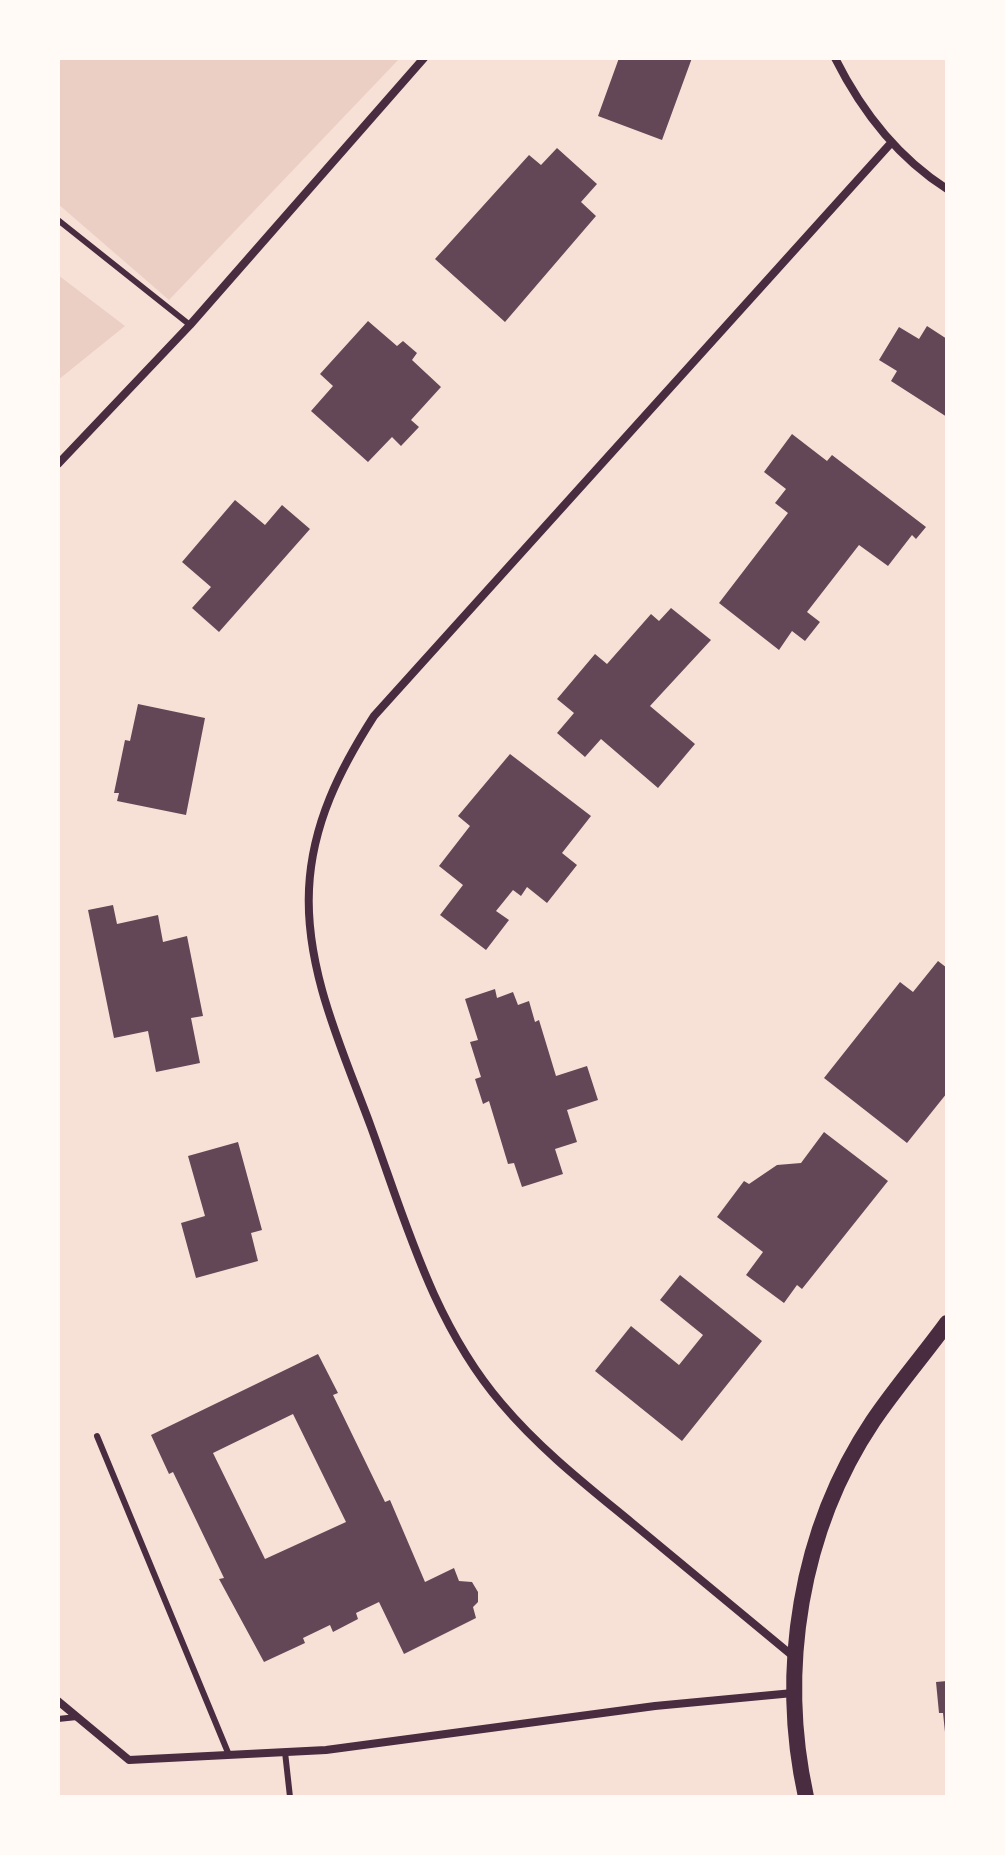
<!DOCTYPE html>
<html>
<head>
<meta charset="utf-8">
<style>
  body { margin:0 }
  #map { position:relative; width:1005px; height:1855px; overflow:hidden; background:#f7e1d7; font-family:Rubik,sans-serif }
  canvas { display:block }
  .frame { position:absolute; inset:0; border:60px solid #fffaf5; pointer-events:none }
</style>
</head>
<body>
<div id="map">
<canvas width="1005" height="1855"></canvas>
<div class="frame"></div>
</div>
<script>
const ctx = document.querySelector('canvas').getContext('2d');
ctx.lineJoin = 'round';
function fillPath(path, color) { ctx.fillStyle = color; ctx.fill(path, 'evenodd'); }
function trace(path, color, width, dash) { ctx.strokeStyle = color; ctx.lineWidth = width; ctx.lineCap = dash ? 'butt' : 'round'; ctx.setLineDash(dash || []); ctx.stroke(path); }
fillPath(new Path2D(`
  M 58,58 L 400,58 L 169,300 L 58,204 Z
  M 58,275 L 125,326 L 58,380 Z`), '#ebcfc5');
fillPath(new Path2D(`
  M 619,58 L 692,58 L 662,140 L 598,116 Z
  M 557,148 L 597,184 L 581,202 L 596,216 L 505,322 L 435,259 L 529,155 L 541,165 Z
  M 368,321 L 397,346 L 403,341 L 417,353 L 412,360 L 441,387 L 411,420 L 419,427 L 401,446 L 392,437 L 368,462 L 311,411 L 333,386 L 320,374 Z
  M 927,326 L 947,339 L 947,417 L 891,381 L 897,371 L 879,360 L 899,327 L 919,339 Z
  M 792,434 L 827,461 L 832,455 L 926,527 L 916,539 L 912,535 L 888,566 L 859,545 L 807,612 L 820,622 L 805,641 L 792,631 L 779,650 L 719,603 L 788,513 L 775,503 L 786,489 L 764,472 Z
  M 235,500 L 265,525 L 282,505 L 310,529 L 219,632 L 192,608 L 211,587 L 182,562 Z
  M 671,608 L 711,640 L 650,706 L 695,744 L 658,788 L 601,739 L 585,757 L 557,733 L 574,713 L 557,699 L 595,654 L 607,664 L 651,614 L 659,621 Z
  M 138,704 L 205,718 L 186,815 L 117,801 L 119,793 L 114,793 L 125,740 L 130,741 Z
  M 510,754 L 591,816 L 562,853 L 577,865 L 547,903 L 527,887 L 521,896 L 513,890 L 496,911 L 509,920 L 486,950 L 440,915 L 463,885 L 439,866 L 470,826 L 458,816 Z
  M 113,905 L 117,924 L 158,915 L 163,942 L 187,936 L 203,1016 L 191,1018 L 200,1063 L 156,1072 L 148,1031 L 114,1038 L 88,910 Z
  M 938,961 L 947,968 L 947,1093 L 907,1143 L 824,1078 L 900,982 L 913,992 Z
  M 495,989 L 497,998 L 513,992 L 518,1005 L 529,1001 L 535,1022 L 539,1020 L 556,1076 L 587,1066 L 598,1100 L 567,1110 L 577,1142 L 555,1149 L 563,1174 L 522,1187 L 514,1163 L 508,1164 L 489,1101 L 483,1104 L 475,1079 L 481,1077 L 470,1042 L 478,1040 L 465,999 Z
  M 824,1132 L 888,1181 L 802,1289 L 797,1285 L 784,1303 L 746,1275 L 763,1252 L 717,1217 L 744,1181 L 749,1184 L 777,1165 L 801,1163 Z
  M 238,1142 L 262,1230 L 251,1233 L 258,1261 L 196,1278 L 181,1223 L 205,1216 L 188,1156 Z
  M 680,1275 L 762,1341 L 682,1441 L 595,1371 L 631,1326 L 679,1365 L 703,1335 L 660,1300 Z
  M 318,1354 L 338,1393 L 333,1395 L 385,1502 L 390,1500 L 425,1582 L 454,1568 L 459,1581 L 472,1582 L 478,1592 L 478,1602 L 473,1607 L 476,1618 L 404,1654 L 379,1602 L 356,1613 L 358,1619 L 333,1632 L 330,1625 L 303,1638 L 305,1643 L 264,1662 L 219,1579 L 224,1578 L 173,1472 L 169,1474 L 151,1435 ZM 293,1414 L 346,1522 L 265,1559 L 213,1453 Z
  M 947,1681 L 947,1732 L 945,1732 L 943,1713 L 939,1713 L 936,1682 Z`), '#644757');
trace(new Path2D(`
  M 58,220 L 190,325
  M 97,1436 L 229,1755
  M 58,1719 L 77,1717
  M 285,1752 L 290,1797`), '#4a2c40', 6);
trace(new Path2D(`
  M 835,58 C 861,110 897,157 947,189
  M 58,464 L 190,325 L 424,58
  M 794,1657 C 740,1612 685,1567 631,1522 C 586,1485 540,1449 502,1404 C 434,1325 406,1223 371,1127 C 343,1051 305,971 309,889 C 312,824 340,769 374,716 L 891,143
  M 58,1701 L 129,1760 L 326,1750 L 655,1706 L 793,1693`), '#4a2c40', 8);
trace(new Path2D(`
  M 806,1797 C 778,1670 800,1530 873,1421 C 896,1387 923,1356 947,1323`), '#4a2c40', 16);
</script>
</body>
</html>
